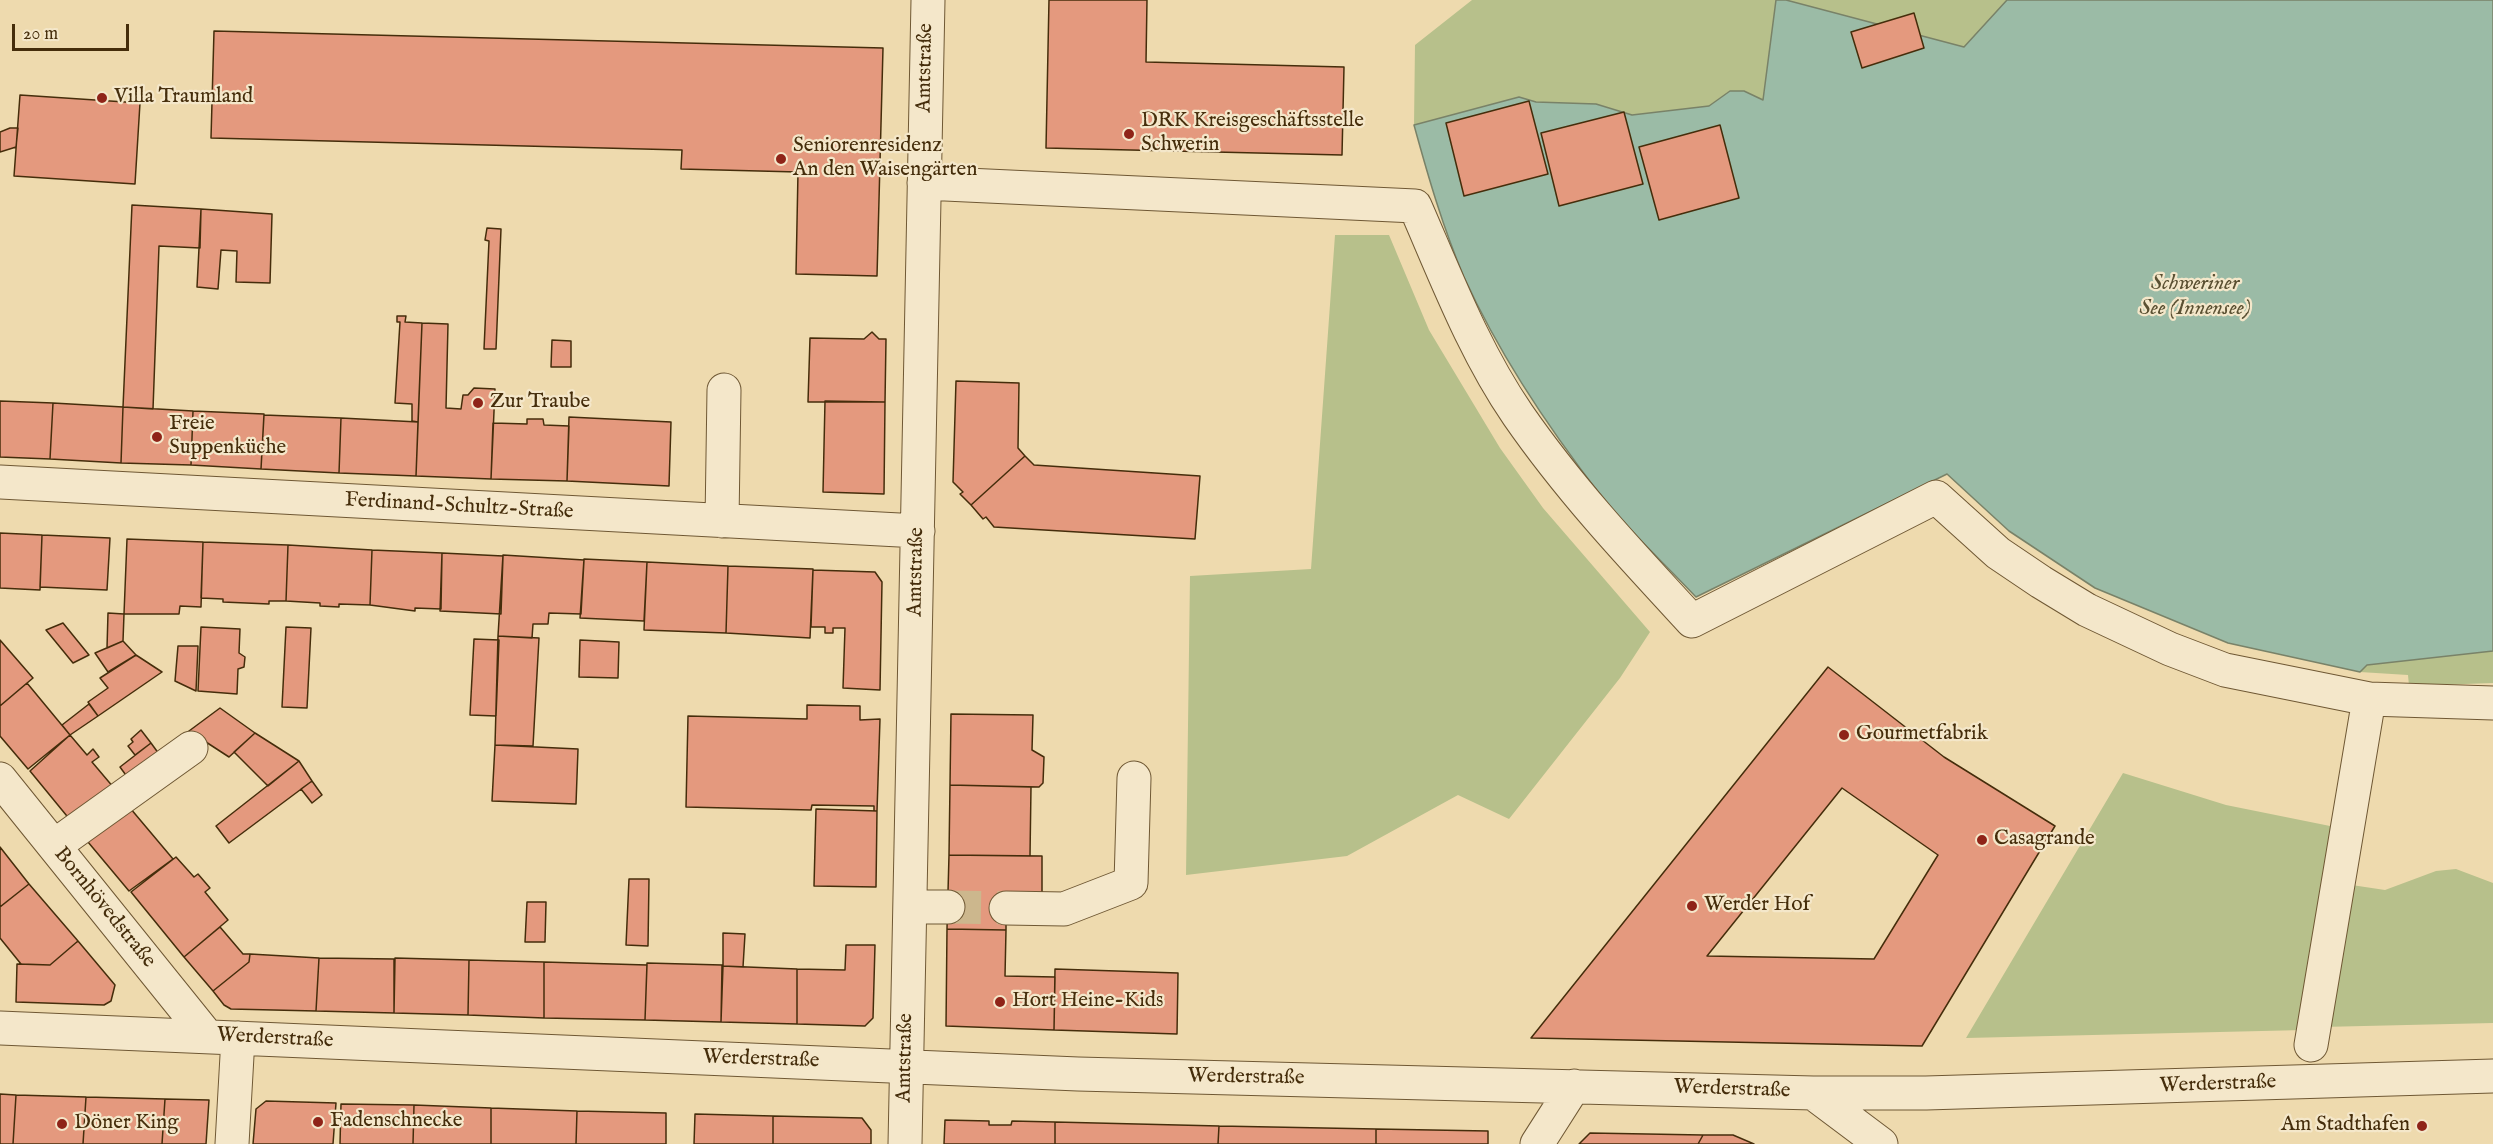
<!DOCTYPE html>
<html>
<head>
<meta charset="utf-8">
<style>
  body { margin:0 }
  #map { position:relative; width:2493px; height:1144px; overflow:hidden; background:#eedaae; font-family:"IM FELL English",serif }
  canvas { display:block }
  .scale { position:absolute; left:12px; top:24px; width:117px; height:27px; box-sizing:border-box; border:3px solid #452d0b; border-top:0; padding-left:8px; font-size:18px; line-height:21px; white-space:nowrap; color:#452d0b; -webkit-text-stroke:4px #f4e7ca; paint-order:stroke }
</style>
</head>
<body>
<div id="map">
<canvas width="2493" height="1144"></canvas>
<div class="scale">20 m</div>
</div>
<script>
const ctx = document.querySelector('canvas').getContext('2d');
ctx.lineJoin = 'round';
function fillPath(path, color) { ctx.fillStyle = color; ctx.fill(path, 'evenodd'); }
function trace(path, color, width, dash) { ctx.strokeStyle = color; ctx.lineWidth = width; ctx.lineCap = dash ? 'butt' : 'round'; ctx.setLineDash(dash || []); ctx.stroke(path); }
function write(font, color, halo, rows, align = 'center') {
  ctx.font = font + ' "IM FELL English",serif'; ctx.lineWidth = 4.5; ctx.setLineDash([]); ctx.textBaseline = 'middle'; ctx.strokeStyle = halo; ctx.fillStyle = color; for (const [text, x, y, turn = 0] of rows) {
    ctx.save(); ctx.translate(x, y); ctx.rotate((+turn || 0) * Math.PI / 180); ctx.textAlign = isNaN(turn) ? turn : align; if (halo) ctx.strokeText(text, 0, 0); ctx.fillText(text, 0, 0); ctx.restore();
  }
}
fillPath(new Path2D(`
  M 1472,0 L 1776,0 L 1763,100 L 1755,96 L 1730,91 L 1710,106 L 1632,115 L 1596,104 L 1536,103 L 1519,97 L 1414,125 L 1415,45 Z
  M 1786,0 L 2007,0 L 1964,47 Z
  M 1335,235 L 1389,235 L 1429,330 L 1500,448 L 1543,508 L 1650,632 L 1620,678 L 1509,819 L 1458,795 L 1347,856 L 1186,875 L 1190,576 L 1311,569 Z
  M 2493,651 L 2493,683 L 2409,686 L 2408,675 L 2360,672 L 2366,665 Z
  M 2123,773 L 2226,805 L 2335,827 L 2304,1030 L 1966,1038 Z
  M 2456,869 L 2493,883 L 2493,1023 L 2321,1027 L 2345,884 L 2385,890 L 2436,871 Z`), '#b7c08b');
const water = new Path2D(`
  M 1776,0 L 1786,0 L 1964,47 L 2007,0 L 2493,0 L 2493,651 L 2367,665 L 2360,672 L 2228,643 L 2095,588 L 2009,531 L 1947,474 L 1696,597 C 1665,564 1630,532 1602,497 C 1549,429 1500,356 1464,277 C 1443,228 1428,176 1414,125 L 1519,97 L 1536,102 L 1596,104 L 1632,115 L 1709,106 L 1730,91 L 1744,91 L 1763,100 Z`);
fillPath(water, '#9bbba6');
trace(water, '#798268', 1.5);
const building = new Path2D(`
  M 1049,0 L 1147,0 L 1146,62 L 1344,67 L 1342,155 L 1046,148 Z
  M 1914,13 L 1924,48 L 1862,68 L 1851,32 Z
  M 214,31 L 883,48 L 877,276 L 796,274 L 798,172 L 681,169 L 682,150 L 211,138 Z
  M 20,95 L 140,103 L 135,184 L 14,176 Z
  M 1529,101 L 1548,174 L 1464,196 L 1446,123 Z
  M 1624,112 L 1643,184 L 1559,206 L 1541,133 Z
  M 1720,125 L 1739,198 L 1659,220 L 1639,147 Z
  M 10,128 L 18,128 L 16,147 L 0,152 L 0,132 Z
  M 132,205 L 201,209 L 200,248 L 159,246 L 153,409 L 123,407 Z
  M 201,209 L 272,214 L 270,283 L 236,282 L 237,251 L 221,250 L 218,289 L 197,287 Z
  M 487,228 L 501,229 L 496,349 L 484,349 L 489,241 L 485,240 Z
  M 397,316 L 406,316 L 405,322 L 422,323 L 418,422 L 412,421 L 412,404 L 395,403 L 400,322 L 397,322 Z
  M 422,323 L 448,324 L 446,408 L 461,409 L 463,395 L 468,395 L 474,388 L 495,389 L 491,479 L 416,476 Z
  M 872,332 L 879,339 L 886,339 L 885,402 L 808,402 L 810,338 L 864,339 Z
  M 552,340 L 571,341 L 571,367 L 551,367 Z
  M 956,381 L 1019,383 L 1018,448 L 1025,456 L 971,505 L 960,494 L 963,492 L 953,482 Z
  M 0,401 L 53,403 L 50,459 L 0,457 Z
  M 825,401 L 885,402 L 884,494 L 823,492 Z
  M 53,403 L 123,407 L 121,463 L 50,459 Z
  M 123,407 L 193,411 L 191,465 L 121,463 Z
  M 193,411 L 264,414 L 261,469 L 191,465 Z
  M 264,415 L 341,418 L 339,473 L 261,469 Z
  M 569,417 L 671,422 L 669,486 L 567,481 Z
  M 341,418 L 418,422 L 416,476 L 339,473 Z
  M 527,419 L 543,419 L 544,425 L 569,426 L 567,481 L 491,479 L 493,423 L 527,424 Z
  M 1025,456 L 1034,465 L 1200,476 L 1195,539 L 994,527 L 986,517 L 983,519 L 971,505 Z
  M 0,533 L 42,535 L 40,590 L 0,588 Z
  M 42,535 L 110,538 L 107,590 L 40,587 Z
  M 127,539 L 203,542 L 201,607 L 180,606 L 179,614 L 124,614 Z
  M 203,542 L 288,545 L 286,601 L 269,601 L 269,604 L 223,602 L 223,599 L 201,598 Z
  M 288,545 L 372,550 L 370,605 L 339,604 L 339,607 L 320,606 L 320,603 L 286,601 Z
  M 372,550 L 442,553 L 441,609 L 415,608 L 415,611 L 370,605 Z
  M 442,553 L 503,556 L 501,614 L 440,611 Z
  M 503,555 L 584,560 L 581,614 L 549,613 L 548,624 L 533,624 L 532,638 L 498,636 Z
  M 584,559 L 647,562 L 644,621 L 580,618 Z
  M 647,562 L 728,566 L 726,633 L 644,630 Z
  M 728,566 L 813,569 L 810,638 L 726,633 Z
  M 813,570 L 875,572 L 882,582 L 880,690 L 843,688 L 845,628 L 833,628 L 833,633 L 825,633 L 825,627 L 811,627 Z
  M 108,613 L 124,614 L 123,641 L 107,648 Z
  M 63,623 L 89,655 L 73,663 L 46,630 Z
  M 201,627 L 240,629 L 239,653 L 245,657 L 244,667 L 238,669 L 237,694 L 198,691 Z
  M 286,627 L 311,628 L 307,708 L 282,707 Z
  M 498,636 L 539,638 L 533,746 L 495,745 Z
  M 474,639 L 499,640 L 496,716 L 470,715 Z
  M 0,640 L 33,678 L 0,706 Z
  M 580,640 L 619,642 L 618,678 L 579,677 Z
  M 123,641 L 136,655 L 108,672 L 95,653 Z
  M 178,646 L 198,646 L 196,691 L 175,681 Z
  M 136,655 L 162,672 L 98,716 L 88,702 L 108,688 L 100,678 Z
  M 1828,667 L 1944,757 L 2055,826 L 1922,1046 L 1531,1038 ZM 1842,788 L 1938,855 L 1874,959 L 1707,956 Z
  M 27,683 L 70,735 L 28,769 L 0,736 L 0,706 Z
  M 89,704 L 98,716 L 70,735 L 62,725 Z
  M 807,705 L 860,706 L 860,720 L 880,719 L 877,811 L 874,811 L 874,806 L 812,805 L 811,810 L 686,807 L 688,716 L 807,719 Z
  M 220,708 L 255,733 L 229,757 L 189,731 Z
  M 951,714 L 1033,715 L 1032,750 L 1044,757 L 1043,783 L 1039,787 L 950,785 Z
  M 141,730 L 151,743 L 135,755 L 128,746 L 133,742 L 131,739 Z
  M 255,733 L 299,761 L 268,786 L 234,752 Z
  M 70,735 L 87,755 L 93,749 L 99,757 L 92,762 L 114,788 L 71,821 L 30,771 Z
  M 151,743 L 159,754 L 128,778 L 120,767 Z
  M 495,745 L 578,749 L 576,804 L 492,801 Z
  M 299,761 L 312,781 L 229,843 L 216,826 Z
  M 312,781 L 322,795 L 312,803 L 301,789 Z
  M 950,785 L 1031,787 L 1030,856 L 949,855 Z
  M 125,802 L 173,859 L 129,891 L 83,836 Z
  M 816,809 L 877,811 L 876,887 L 814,886 Z
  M 0,847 L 29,884 L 0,907 Z
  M 949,855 L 1042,856 L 1042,894 L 1006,893 L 1006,930 L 947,929 Z
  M 176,857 L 194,877 L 198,874 L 210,888 L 205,892 L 228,920 L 184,957 L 131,892 Z
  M 629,879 L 649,879 L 648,946 L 626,945 Z
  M 29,884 L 78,941 L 50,965 L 21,964 L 0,938 L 0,907 Z
  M 527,902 L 546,902 L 545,942 L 525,942 Z
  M 220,927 L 243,954 L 250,954 L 249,962 L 213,991 L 184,957 Z
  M 947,929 L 1006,930 L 1005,976 L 1055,977 L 1054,1030 L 946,1026 Z
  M 723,933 L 745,934 L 743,967 L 723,966 Z
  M 78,941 L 115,985 L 111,1001 L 104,1005 L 16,1002 L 17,964 L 50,965 Z
  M 846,945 L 875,945 L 873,1018 L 865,1026 L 797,1024 L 797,969 L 845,970 Z
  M 250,954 L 319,958 L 316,1011 L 231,1009 L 224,1005 L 213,991 L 249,962 Z
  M 319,958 L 394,959 L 394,1013 L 316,1011 Z
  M 395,958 L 469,960 L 468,1015 L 394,1013 Z
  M 469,960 L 544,962 L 544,1018 L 468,1015 Z
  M 544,962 L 647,965 L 645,1020 L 544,1018 Z
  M 647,963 L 722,965 L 721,1022 L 645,1020 Z
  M 723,966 L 797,969 L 797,1024 L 721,1022 Z
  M 1055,969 L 1178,973 L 1177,1034 L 1054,1030 Z
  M 0,1094 L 16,1095 L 13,1144 L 0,1144 Z
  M 16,1095 L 86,1097 L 83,1144 L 13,1144 Z
  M 86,1097 L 165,1099 L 162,1144 L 83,1144 Z
  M 165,1099 L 209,1100 L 206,1144 L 162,1144 Z
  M 266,1101 L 336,1103 L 333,1144 L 253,1144 L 256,1109 Z
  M 341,1104 L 414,1105 L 413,1144 L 340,1144 Z
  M 414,1105 L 491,1108 L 491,1144 L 413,1144 Z
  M 491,1108 L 577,1111 L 576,1144 L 491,1144 Z
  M 577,1111 L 666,1113 L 666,1144 L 576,1144 Z
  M 695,1114 L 773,1116 L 773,1144 L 694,1144 Z
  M 773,1116 L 862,1118 L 871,1130 L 871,1144 L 773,1144 Z
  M 945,1120 L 989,1121 L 989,1125 L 1011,1125 L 1012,1121 L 1055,1122 L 1055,1144 L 944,1144 Z
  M 1055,1122 L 1219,1126 L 1218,1144 L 1055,1144 Z
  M 1219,1126 L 1376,1129 L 1376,1144 L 1218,1144 Z
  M 1376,1129 L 1488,1131 L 1488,1144 L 1376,1144 Z
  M 1590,1133 L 1703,1135 L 1698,1144 L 1579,1144 Z
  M 1703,1135 L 1733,1135 L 1754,1144 L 1698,1144 Z`);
fillPath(building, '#e4997e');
trace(building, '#452d0b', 1.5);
trace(new Path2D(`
  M 948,907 L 1006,908`), '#ccb78d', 33, [33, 16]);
const minor = new Path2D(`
  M 924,183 L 1415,206 C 1446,277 1474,351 1518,415 C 1570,490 1630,554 1692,621 L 1936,497 L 1998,553 L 2041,582 L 2087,610 L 2170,649 L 2225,670 L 2369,699 L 2493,703
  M 0,482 L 918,531
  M 722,521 L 724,390
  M 0,779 L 207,1036
  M 54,846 L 191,748
  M 910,907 L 948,907
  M 1006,908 L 1064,909 L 1131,883 L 1134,778
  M 0,1028 L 1078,1074 L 1813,1093 L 1926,1093 L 2493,1076
  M 2311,1045 L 2369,699
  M 1813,1093 L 1881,1144
  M 232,1144 L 238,1038
  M 905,1144 L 928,0
  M 1537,1144 L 1574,1086`);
trace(minor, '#6f5834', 35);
trace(minor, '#f4e7ca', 33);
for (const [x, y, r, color] of [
  [102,98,6,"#8f2418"],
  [1129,134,6,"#8f2418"],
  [781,159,6,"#8f2418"],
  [478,403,6,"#8f2418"],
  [157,437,6,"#8f2418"],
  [1844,735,6,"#8f2418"],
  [1982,840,6,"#8f2418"],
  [1692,906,6,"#8f2418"],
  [1000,1002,6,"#8f2418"],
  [318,1122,6,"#8f2418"],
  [62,1124,6,"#8f2418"],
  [2422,1126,6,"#8f2418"]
]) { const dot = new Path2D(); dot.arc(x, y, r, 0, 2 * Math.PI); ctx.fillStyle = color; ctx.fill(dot); trace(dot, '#f4e7ca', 2); }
write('21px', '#452d0b', '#f4e7ca', [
  ["Amtstraße",926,68,-89],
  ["Ferdinand-Schultz-Straße",459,507,3],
  ["Amtstraße",917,572,-89],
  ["Bornhövedstraße",104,908,51],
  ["Werderstraße",275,1039,3],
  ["Amtstraße",906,1058,-89],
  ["Werderstraße",761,1060,2],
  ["Werderstraße",1246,1078,1],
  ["Werderstraße",2218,1085,-2],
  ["Werderstraße",1732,1090,2]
]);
write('21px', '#452d0b', '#f4e7ca', [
  ["Villa Traumland",114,98],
  ["DRK Kreisgeschäftsstelle",1141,122],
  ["Schwerin",1141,146],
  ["Seniorenresidenz",793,147],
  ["An den Waisengärten",793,171],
  ["Zur Traube",490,403],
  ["Freie",169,425],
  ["Suppenküche",169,449],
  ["Gourmetfabrik",1856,735],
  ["Casagrande",1994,840],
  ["Werder Hof",1704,906],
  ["Hort Heine-Kids",1012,1002],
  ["Fadenschnecke",330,1122],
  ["Döner King",74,1124],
  ["Am Stadthafen",2410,1126,"right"]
], 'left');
write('italic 22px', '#5a5032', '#f4e7ca', [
  ["Schweriner",2195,284],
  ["See (Innensee)",2195,309]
]);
</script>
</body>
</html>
